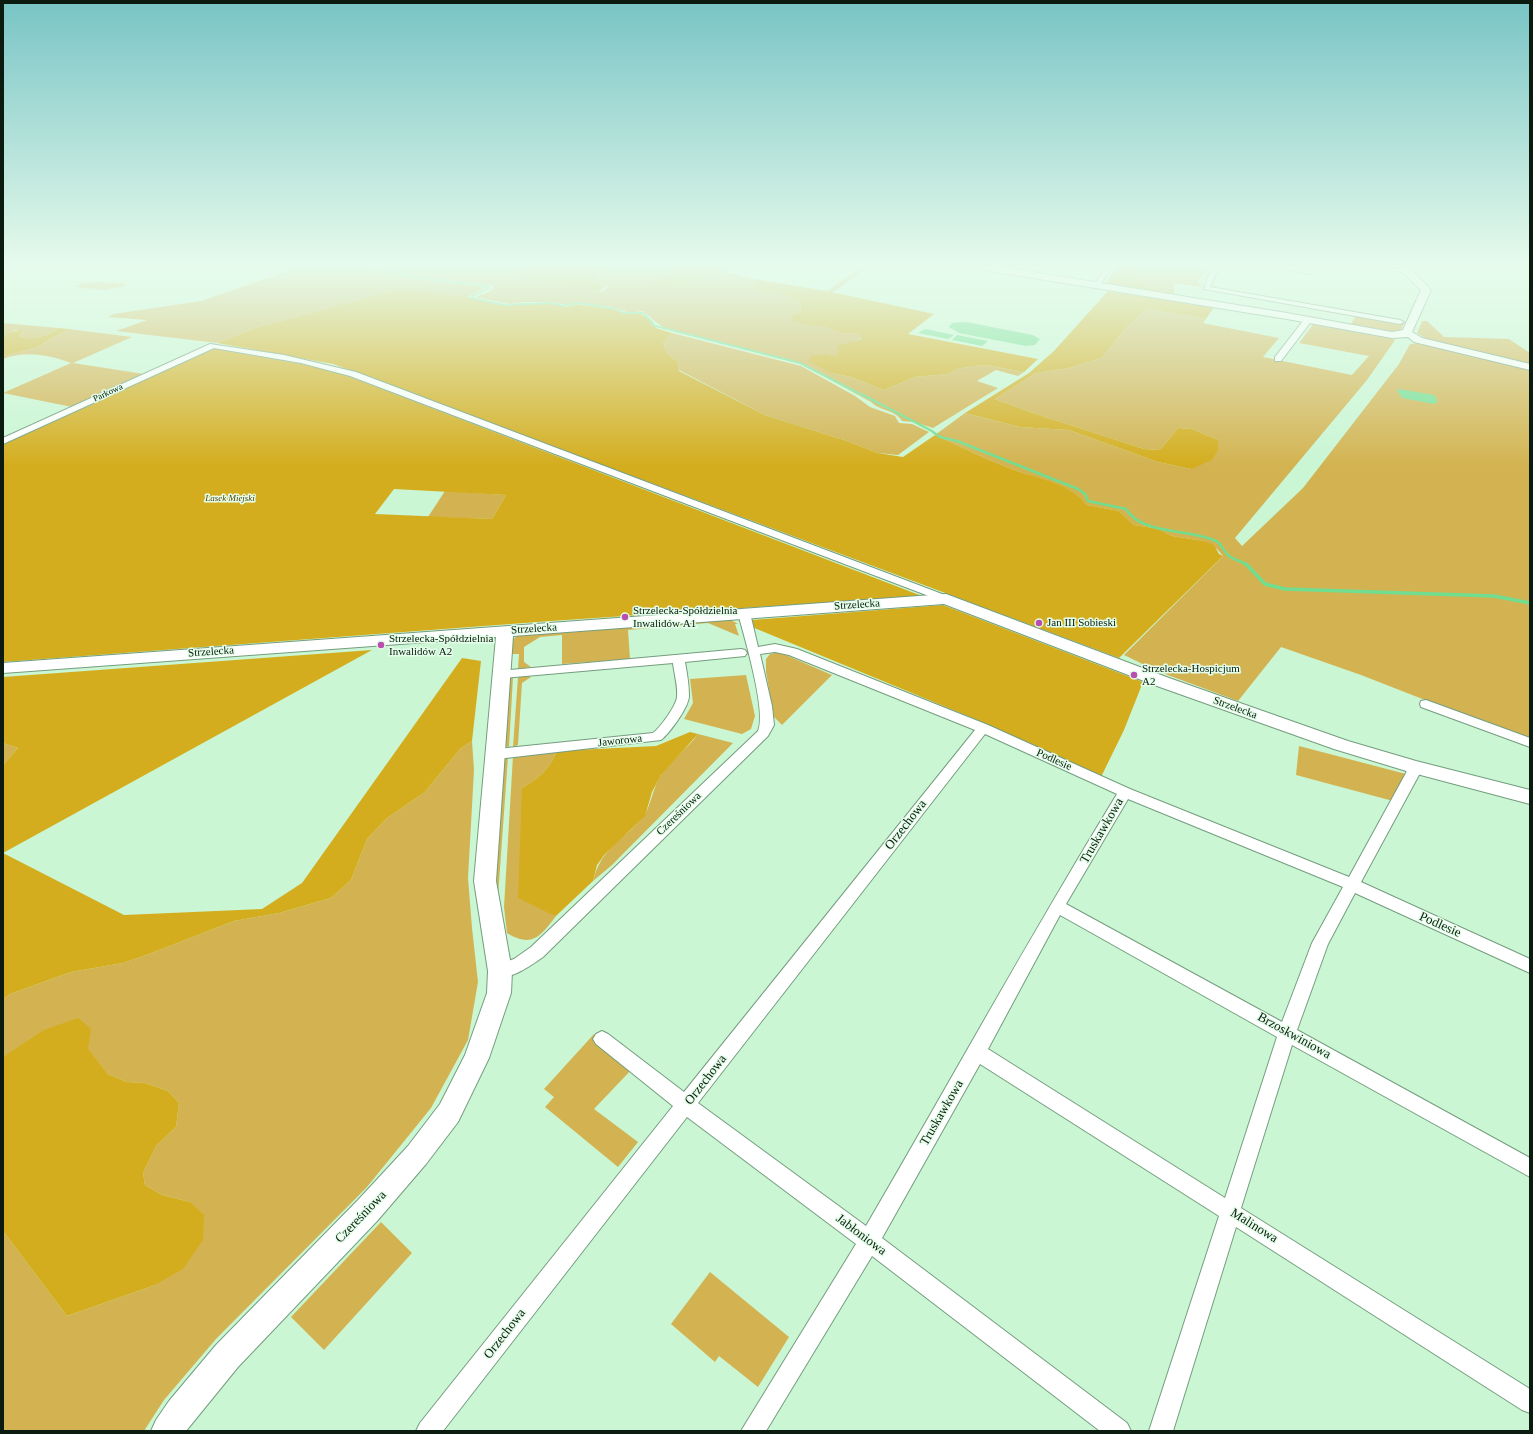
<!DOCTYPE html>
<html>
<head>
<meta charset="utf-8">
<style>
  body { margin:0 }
  #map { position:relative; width:1533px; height:1434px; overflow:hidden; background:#caf6d4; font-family:Georgia,serif }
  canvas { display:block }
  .frame { position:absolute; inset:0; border:4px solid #0b1b0f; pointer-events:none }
</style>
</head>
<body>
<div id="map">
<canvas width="1533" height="1434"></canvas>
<div class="frame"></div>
</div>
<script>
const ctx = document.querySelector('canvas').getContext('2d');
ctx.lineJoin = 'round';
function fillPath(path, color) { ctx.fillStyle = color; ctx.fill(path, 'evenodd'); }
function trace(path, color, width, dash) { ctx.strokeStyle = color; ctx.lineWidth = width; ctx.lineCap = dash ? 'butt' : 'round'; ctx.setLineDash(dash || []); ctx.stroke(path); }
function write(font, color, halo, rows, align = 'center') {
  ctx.font = font + ' Georgia,serif'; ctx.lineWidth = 3; ctx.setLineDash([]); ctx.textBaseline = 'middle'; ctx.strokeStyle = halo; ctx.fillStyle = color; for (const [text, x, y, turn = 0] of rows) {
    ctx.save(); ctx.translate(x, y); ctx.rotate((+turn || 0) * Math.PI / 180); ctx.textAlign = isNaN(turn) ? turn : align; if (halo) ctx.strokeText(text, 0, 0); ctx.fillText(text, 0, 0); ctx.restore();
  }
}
fillPath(new Path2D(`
  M 279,265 L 357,265 L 417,279 L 484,287 L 484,288 L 467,297 L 461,298 L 399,289 L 255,328 L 217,343 L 116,331 L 147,320 L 108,317 L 114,314 L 201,301 L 288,271 Z
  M 367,265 L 528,265 L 512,276 L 576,285 L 602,292 L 608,287 L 593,284 L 605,265 L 679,265 L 662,286 L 690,281 L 725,272 L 754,279 L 753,285 L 757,291 L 783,294 L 800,302 L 801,312 L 813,326 L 823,325 L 841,333 L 860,334 L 863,338 L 855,341 L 834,356 L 831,373 L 851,377 L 884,390 L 915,377 L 948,374 L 957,369 L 974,366 L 986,365 L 1024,372 L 1018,376 L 996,370 L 977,381 L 998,388 L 933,428 L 914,422 L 902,421 C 896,410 880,411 871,402 L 802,364 L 670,330 C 658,326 653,318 642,311 L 629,313 L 614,307 L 579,303 L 567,305 L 553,302 L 522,302 L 509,304 L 475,297 L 491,291 L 493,287 L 491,285 L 420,277 Z
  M 864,265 L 871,265 L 832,293 L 827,291 Z
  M 1158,265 L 1203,265 L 1209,266 L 1197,282 L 1203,286 L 1202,287 L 1173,283 L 1175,296 L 1162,295 L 1160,290 L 1146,287 L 1132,279 C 1139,270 1144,265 1156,267 Z
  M 96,282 L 124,283 L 126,286 L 103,290 L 75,287 L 82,283 Z
  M 1147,309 L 1206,319 L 1203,323 L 1279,338 L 1263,357 L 1352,375 L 1369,356 L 1299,343 L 1315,322 L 1386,335 L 1395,340 L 1367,380 L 1235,538 L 1242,546 L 1303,488 L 1399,364 L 1410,344 L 1422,343 L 1530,369 L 1530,741 L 1361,675 L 1281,647 L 1238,701 L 1157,671 L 1124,655 L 1223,556 L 1217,549 L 1204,541 L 1172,536 L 1159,529 L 1134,525 L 1119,511 L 1087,505 C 1072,485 1040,479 1017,471 C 989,461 962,447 935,435 L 965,413 L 1020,427 L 1069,430 L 1158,462 L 1191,469 L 1218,440 L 1192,429 L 1178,428 L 1160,450 L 1144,449 L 1030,412 L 995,399 L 1036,373 L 1069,368 L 1102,358 L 1125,329 Z
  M 1357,314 L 1405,322 L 1399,333 L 1351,324 Z
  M 1422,321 L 1427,321 L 1444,337 L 1509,339 L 1530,353 L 1530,364 L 1427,339 L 1417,333 Z
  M 3,323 L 58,328 C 49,335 32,341 20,338 L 23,330 L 15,330 L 3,337 Z
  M 69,329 L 132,337 L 73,363 L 144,374 L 72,407 L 3,393 L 71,363 C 50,355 25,350 3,359 L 3,356 L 35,348 Z
  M 672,333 L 801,366 L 855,396 L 870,407 L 895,416 L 899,423 L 912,424 L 929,432 L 898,455 L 878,453 L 847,441 L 765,415 L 679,370 L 678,362 L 667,353 L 663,343 Z
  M 445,491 L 506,495 L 492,519 L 428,517 Z
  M 729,619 L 738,624 L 735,624 L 739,636 L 708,623 L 628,630 L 630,659 L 562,664 L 562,635 L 540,637 L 524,647 L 524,662 L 531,667 L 518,669 L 519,654 L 510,654 L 511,641 L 518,635 Z
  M 779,652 L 832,675 L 782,725 L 774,717 L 766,672 L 766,659 L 770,654 Z
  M 746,675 L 755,716 L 751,729 L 742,734 L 684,719 L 693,703 L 690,679 Z
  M 528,676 L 531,677 L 522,683 L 518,745 L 513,747 L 518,677 Z
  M 513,677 L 509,747 L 505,746 L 510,679 Z
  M 698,734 L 733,743 L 612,865 L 593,881 C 602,846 622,842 643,817 C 650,809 653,787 661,775 C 671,760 687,749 698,734 Z
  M 472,741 L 474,770 L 468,878 L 472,928 L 478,982 L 468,1040 L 431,1108 L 367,1187 L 216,1339 L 164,1400 L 144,1431 L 3,1431 L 3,1231 L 67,1316 L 155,1285 L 190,1202 L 162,1195 L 145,1185 L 143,1173 L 156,1146 L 176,1127 L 179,1103 L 168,1091 L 145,1083 L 127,1082 L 108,1074 L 87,1049 L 10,1054 L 3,1057 L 3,1000 L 10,994 L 71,972 L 123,963 L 149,954 L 234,921 L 279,913 L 331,898 L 351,880 L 367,839 L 387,818 L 425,792 L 460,749 Z
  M 3,743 L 18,748 L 3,765 Z
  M 1299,746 L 1406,774 L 1393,801 L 1296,775 Z
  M 557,751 C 548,771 540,777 522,788 L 553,915 L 557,915 C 541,935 533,949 507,933 L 504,907 L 513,756 Z
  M 505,757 L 508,757 L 498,896 L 495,888 L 503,760 Z
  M 594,1034 L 633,1068 L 594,1109 L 638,1142 L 618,1167 L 545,1107 L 554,1097 L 544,1089 Z
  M 381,1222 L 412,1253 L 324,1350 L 291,1317 Z
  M 710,1272 L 789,1337 L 758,1387 L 719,1356 L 715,1362 L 671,1324 Z`), '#d3b351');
fillPath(new Path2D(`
  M 528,265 L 605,265 L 593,283 L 605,287 L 598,291 L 576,285 L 512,276 Z
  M 678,265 L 732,265 L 725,272 L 690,281 L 662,286 L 644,284 L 670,276 Z
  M 1118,265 L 1158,265 L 1156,267 L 1148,266 L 1146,268 L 1142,268 L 1132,279 L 1146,287 L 1160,290 L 1162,295 L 1104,286 Z
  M 754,279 L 827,291 L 934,314 L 908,334 L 1038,359 L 1024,372 L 986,365 L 974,366 L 957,369 L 948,374 L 915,377 L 884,390 L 851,377 L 831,373 L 808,361 L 812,356 L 825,354 L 834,356 L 839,352 L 837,346 L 862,339 L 860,334 L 841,333 L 824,326 L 813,326 L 792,321 L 791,316 L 801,312 L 800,302 L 783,294 L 757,291 L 753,285 Z
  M 399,289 L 467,297 L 506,306 L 521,303 L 552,304 L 566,307 L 577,304 L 613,309 L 626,314 L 640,313 L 653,323 L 656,328 L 672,333 L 663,343 L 667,353 L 678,362 L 679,371 L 765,415 L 847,441 L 878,453 L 903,457 L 935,435 C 962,447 989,461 1017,471 C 1041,479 1071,484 1087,505 L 1119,511 L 1134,525 L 1159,529 L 1172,536 L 1204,541 L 1214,545 L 1219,554 L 1223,556 L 1119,658 L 333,364 L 217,343 L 255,328 Z
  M 1108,291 L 1214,307 L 1206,319 L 1147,309 L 1125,329 L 1102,358 L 1069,368 L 1036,373 L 995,399 L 1030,412 L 1144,449 L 1160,450 L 1178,428 L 1192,429 L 1218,440 L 1218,450 L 1212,460 L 1191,469 L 1158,462 L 1069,430 L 1020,427 L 965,413 L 1029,373 L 1054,351 Z
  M 58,328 L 69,329 L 35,348 L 3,356 L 3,337 C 11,332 14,330 23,330 L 20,337 C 32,341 49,335 58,328 Z
  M 212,348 L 324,368 L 348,376 L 922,596 L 551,621 L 3,662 L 3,444 ZM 394,489 L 506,495 L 492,519 L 375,514 Z
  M 943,605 L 1143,682 L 1124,730 L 1101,777 L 987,724 L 752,627 L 752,620 Z
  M 372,650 L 3,853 L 3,765 L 18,748 L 3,743 L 3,677 Z
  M 462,658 L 481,661 L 472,741 L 460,749 L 425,792 L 387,818 L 367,839 L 351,880 L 331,898 L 279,913 L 234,921 L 149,954 L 123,963 L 71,972 L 10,994 L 3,1000 L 3,853 L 124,915 L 262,909 L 302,883 Z
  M 690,732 L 698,734 L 661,775 L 652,792 L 645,816 L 605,854 L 597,865 L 593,881 L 557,915 L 553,915 L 518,898 L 522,788 C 540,777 548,771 557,751 L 656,746 Z
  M 78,1018 L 91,1029 L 88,1049 L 108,1074 L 127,1082 L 145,1083 L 168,1091 L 179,1103 L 176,1127 L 156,1146 L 143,1173 L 145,1185 L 162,1195 L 190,1202 L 204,1215 L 203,1240 L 183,1269 L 155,1285 L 67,1316 L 3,1231 L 3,1057 L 44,1030 Z`), '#d4ad1e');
fillPath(new Path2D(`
  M 966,322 L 1033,335 L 1040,339 L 1035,345 L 1026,346 L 959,333 L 949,327 L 952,323 Z
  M 925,329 L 954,335 L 948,339 L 918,333 Z
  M 957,335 L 988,341 L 982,346 L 952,340 Z
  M 1399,389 L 1434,395 L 1438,401 L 1434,404 L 1402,398 L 1397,390 Z`), '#70dd90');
trace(new Path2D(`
  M 360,265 L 420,278 L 485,286 L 489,288 L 472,296 L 472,298 L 504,305 L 552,303 L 563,306 L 579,303 L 618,309 L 623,313 L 643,313 L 653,323 L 652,325 L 800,363 L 864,396`), '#70dd90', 2);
trace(new Path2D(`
  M 863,395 L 932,431
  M 933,432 L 940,437 L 957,441 L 1078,489 L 1085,494 L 1088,501 L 1126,509 C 1142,535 1189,529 1214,540 C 1222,543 1222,549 1228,555 C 1233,560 1242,561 1247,565`), '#70dd90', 2.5);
trace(new Path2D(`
  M 1246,564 L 1265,584 L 1285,589 L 1494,596 L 1530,603`), '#70dd90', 3.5);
const street = new Path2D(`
  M 1107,265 L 1113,265 L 1098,288 L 1094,288 L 1093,287 Z
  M 1217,265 L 1224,265 L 1215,275 L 1210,287 L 1400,320 L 1404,322 L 1400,324 L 1204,289 L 1209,274 Z
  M 1262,265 L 1279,265 L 1308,270 L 1312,265 L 1319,265 L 1309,274 Z
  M 1358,265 L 1378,265 L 1410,271 L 1407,273 Z
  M 1502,265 L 1530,267 L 1530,271 L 1505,267 Z
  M 1306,317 L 1313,319 L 1281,361 L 1275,361 L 1275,357 Z
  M 210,344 L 284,355 L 356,372 L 950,597 L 952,599 L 950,601 L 942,601 L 350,376 L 301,363 L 214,348 L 3,444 L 3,438 Z
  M 744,610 L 750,613 L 758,647 L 775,644 L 797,649 L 988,725 L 1130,789 L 1349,877 L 1406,773 L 1408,764 L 1418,764 L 1420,773 L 1361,882 L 1530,959 L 1530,973 L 1355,893 L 1328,944 L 1297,1030 L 1530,1158 L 1530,1177 L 1292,1045 L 1241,1208 L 1530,1389 L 1530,1413 L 1522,1410 L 1236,1227 L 1173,1431 L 1149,1431 L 1219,1216 L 980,1064 L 882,1238 L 1127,1423 L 1131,1431 L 1100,1431 L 872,1256 L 766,1431 L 741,1431 L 856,1244 L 687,1117 L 443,1431 L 416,1431 L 420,1423 L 673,1106 L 596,1044 L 593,1039 L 596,1034 L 602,1031 L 608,1034 L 684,1092 L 975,730 L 789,655 L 775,652 L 760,654 L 772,706 L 774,725 L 768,736 L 543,957 C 530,966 510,981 494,976 L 492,971 L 494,966 L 514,959 L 531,947 L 758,731 C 767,712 744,636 738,613 ZM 985,734 L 1117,794 C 1030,936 950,1082 866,1226 L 698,1103 ZM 1128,799 L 1343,887 L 1312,943 L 1282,1022 L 1066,904 ZM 1060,915 L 1277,1037 L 1225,1198 L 988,1049 Z
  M 741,649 L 745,650 L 747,653 L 745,656 L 685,662 C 687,673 689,685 689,696 C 689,707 669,734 661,740 L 497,759 L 492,757 L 490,754 L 492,751 L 497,749 L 653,733 C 660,728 676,706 677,697 C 678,686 674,673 673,663 L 503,678 L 497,674 L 499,671 Z
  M 1426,700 L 1530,738 L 1530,747 L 1421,707 L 1420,704 L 1421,701 Z`);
const secondary = new Path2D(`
  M 967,265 L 989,265 L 1287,313 L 1392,332 L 1403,330 L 1421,290 L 1395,265 L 1405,265 L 1418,276 L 1431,290 L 1412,332 L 1422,338 L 1530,364 L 1530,370 L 1414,342 L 1408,337 L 1392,338 L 1287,319 L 971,268 Z
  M 946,594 L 1169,678 L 1348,741 L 1416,761 L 1530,790 L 1530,804 L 1413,773 L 1334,749 L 1157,686 L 944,604 L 513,636 L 496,881 L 512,971 L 511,993 L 489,1058 L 458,1122 L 426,1164 L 378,1220 L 238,1367 L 186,1431 L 151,1431 L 156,1420 L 169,1401 L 216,1345 L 358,1200 L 408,1146 L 440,1104 L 465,1055 L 487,993 L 488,971 L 474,881 L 496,637 L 3,673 L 3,663 Z`);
trace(street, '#749d7e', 2);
trace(secondary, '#749d7e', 2);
fillPath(street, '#fff');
fillPath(secondary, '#fff');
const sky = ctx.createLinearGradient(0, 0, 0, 466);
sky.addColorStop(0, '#78c4c5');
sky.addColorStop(0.57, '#e7fbec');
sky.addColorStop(1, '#e7fbec00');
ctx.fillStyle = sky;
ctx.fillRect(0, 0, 1533, 466);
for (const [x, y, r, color] of [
  [625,617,4,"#b94eaf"],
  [1039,623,4,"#b94eaf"],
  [381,645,4,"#b94eaf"],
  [1134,675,4,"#b94eaf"]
]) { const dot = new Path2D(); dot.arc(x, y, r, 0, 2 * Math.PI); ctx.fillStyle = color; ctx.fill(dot); trace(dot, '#e4fee9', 1.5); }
write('9px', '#0b1b0f', '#e4fee9', [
  ["Parkowa",108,393,-25]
]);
write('italic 9px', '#4e3e07', '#e4fee9', [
  ["Lasek Miejski",230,499]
]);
write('11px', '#0b1b0f', '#e4fee9', [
  ["Strzelecka",857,605,-4],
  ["Strzelecka",534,629,-4],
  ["Strzelecka",211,652,-4],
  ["Strzelecka",1235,708,20],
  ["Jaworowa",620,741,-6],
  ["Podlesie",1054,760,24],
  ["Czereśniowa",679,814,-44]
]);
write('11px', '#0b1b0f', '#e4fee9', [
  ["Strzelecka-Spółdzielnia",633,611],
  ["Inwalidów A1",633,624],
  ["Jan III Sobieski",1047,623],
  ["Strzelecka-Spółdzielnia",389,639],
  ["Inwalidów A2",389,652],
  ["Strzelecka-Hospicjum",1142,669],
  ["A2",1142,682]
], 'left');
write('13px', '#0b1b0f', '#e4fee9', [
  ["Orzechowa",906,825,-52],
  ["Truskawkowa",1102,831,-60],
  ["Podlesie",1440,925,24],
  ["Brzoskwiniowa",1294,1036,29],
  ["Orzechowa",706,1080,-52],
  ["Truskawkowa",942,1113,-60],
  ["Czereśniowa",361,1217,-46],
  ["Malinowa",1254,1226,32],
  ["Jabłoniowa",861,1235,37],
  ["Orzechowa",505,1334,-52]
]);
</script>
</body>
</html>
